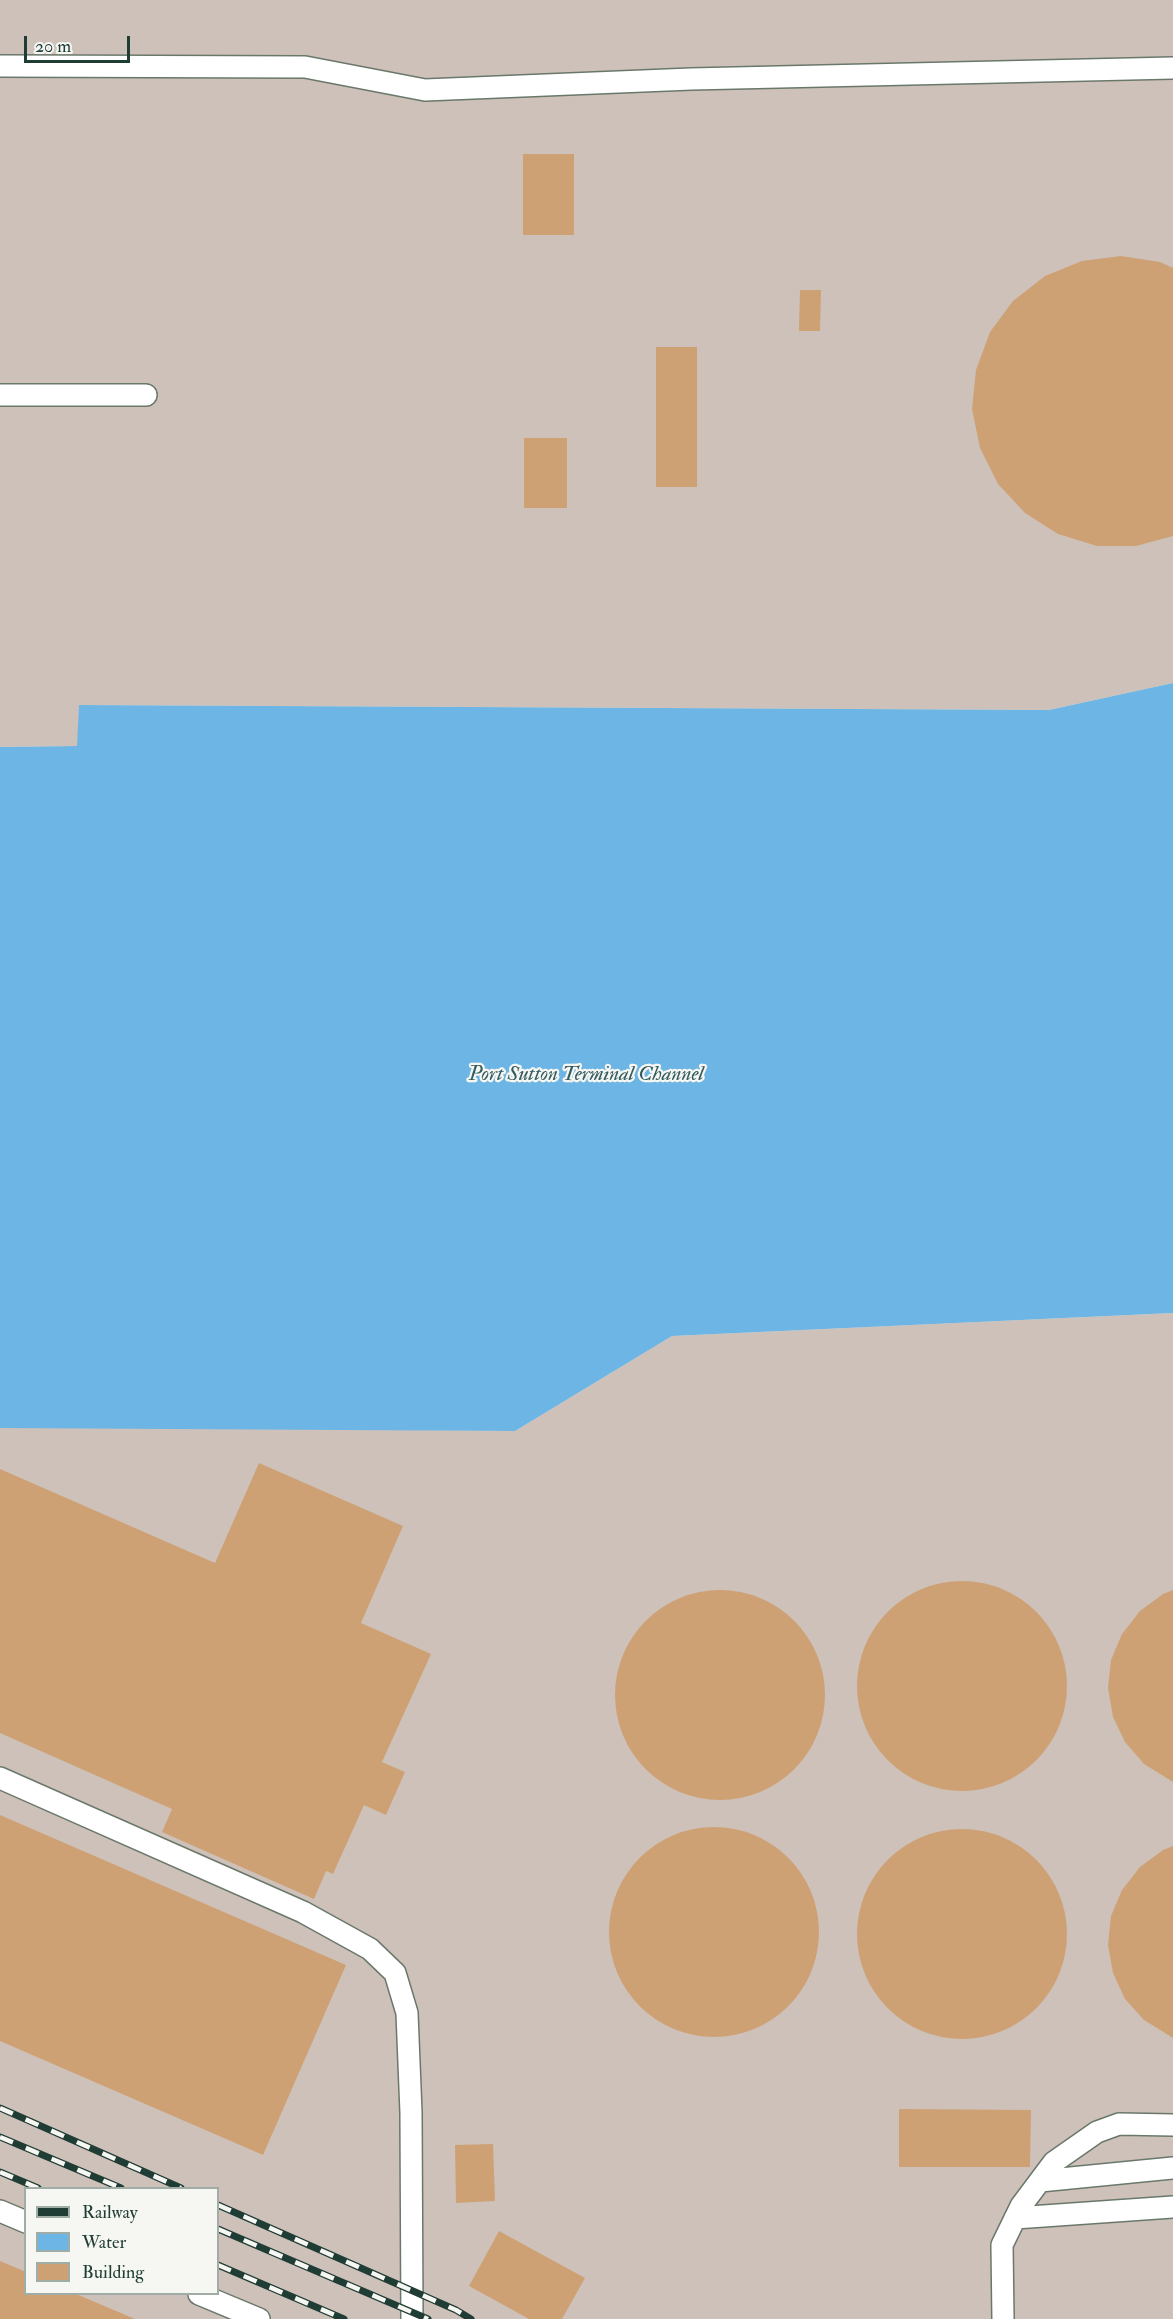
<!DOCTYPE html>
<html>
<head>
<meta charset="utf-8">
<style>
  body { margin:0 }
  #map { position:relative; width:1173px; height:2319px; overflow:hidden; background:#f4e6d2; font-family:"IM FELL Double Pica",serif }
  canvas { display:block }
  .legend { position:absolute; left:24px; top:2187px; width:195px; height:108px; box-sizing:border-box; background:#f6f6f2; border:2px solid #a0aca6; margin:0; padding:8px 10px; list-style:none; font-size:18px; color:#1f3d34 }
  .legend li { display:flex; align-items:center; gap:12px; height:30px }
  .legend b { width:30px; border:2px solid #a0aca6 }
  .scale { position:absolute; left:24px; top:36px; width:106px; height:27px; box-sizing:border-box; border:3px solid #1f3d34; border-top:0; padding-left:8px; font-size:18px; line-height:21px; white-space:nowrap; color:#1f3d34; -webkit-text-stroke:4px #f6f6f2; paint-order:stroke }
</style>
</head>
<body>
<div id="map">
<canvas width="1173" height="2319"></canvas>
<ul class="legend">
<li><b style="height:8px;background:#1f3d34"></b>Railway</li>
<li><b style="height:16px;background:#6cb5e4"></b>Water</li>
<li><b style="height:16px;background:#cea174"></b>Building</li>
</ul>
<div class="scale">20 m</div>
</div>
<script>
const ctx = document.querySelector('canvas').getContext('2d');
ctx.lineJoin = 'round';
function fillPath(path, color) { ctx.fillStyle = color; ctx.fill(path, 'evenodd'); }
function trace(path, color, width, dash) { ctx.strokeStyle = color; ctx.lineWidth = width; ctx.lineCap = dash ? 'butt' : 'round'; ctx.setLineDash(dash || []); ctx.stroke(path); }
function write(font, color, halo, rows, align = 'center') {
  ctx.font = font + ' "IM FELL Double Pica",serif'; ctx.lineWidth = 4.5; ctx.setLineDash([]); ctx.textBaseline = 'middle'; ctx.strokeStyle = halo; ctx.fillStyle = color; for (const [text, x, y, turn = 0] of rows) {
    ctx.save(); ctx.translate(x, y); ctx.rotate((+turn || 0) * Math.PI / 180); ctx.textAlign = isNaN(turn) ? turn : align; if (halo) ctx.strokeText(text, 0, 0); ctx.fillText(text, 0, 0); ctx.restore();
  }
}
fillPath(new Path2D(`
  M 0,0 L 1173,0 L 1173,683 L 1049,710 L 79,705 L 78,746 L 0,747 Z
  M 1173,1313 L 1173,2319 L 0,2319 L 0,1426 L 515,1431 L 672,1336 ZM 26,2188 L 218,2188 L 218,2294 L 26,2294 Z`), '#cec1ba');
fillPath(new Path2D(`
  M 1173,683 L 1173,1313 L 672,1336 L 515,1431 L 0,1428 L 0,747 L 77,746 L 79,705 L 1049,710 Z`), '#6cb5e4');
fillPath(new Path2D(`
  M 523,154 L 574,154 L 574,235 L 523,235 Z
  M 1121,256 L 1160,262 L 1173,268 L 1173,536 L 1136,546 L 1097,546 L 1058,534 L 1025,513 L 998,484 L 980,448 L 972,409 L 976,370 L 990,332 L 1013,301 L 1045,276 L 1082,261 Z
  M 800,290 L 821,290 L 820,331 L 799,331 Z
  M 656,347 L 697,347 L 697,487 L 656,487 Z
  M 524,438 L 567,438 L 567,508 L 524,508 Z
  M 259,1463 L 403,1526 L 361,1623 L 431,1654 L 382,1762 L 405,1772 L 386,1815 L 364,1805 L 333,1874 L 326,1871 L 314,1899 L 162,1832 L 172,1809 L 0,1733 L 0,1469 L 215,1563 Z
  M857 1686a105 105 0 1 1 210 0a105 105 0 1 1-210 0Z
  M 1173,1590 L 1173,1782 L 1144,1764 L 1125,1742 L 1113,1717 L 1108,1688 L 1111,1660 L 1122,1634 L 1140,1611 L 1163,1594 Z
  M615 1695a105 105 0 1 1 210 0a105 105 0 1 1-210 0Z
  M 0,1815 L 346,1965 L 263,2155 L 0,2041 Z
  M609 1932a105 105 0 1 1 210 0a105 105 0 1 1-210 0Z
  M857 1934a105 105 0 1 1 210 0a105 105 0 1 1-210 0Z
  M 1173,1846 L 1173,2038 L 1144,2020 L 1125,1999 L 1113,1973 L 1108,1945 L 1111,1916 L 1122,1890 L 1140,1867 L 1163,1850 Z
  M 899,2109 L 1031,2110 L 1030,2167 L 899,2167 Z
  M 493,2144 L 495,2201 L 456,2203 L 455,2145 Z
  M 499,2231 L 585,2278 L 562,2319 L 529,2319 L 469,2286 Z
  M 0,2261 L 26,2272 L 26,2294 L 76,2294 L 135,2319 L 0,2319 Z`), '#cea174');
const lane = new Path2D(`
  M 0,66 L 305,67 L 425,90 L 691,79 L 1173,68
  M 0,395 L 146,395
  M 0,1778 L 303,1912 L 370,1949 L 395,1973 L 407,2013 L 411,2113 L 412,2319
  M 1040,2181 L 1173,2168
  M 0,2211 L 26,2222
  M 1015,2218 L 1173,2207
  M 199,2294 L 259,2319
  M 1003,2319 L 1002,2245 L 1021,2206 L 1054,2162 L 1097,2132 L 1119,2124 L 1173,2125`);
trace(lane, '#6a786b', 24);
trace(lane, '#fff', 21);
const rail = new Path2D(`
  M 0,2108 L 181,2188
  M 0,2137 L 121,2188
  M 0,2172 L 38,2188
  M 218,2205 L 456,2310 L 471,2319
  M 218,2229 L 428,2319
  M 218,2265 L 344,2319`);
trace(rail, '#1f3d34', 7);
trace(rail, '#f6f6f2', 4.5, [14]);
write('italic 21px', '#325b60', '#f6f6f2', [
  ["Port Sutton Terminal Channel",586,1075]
]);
</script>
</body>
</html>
